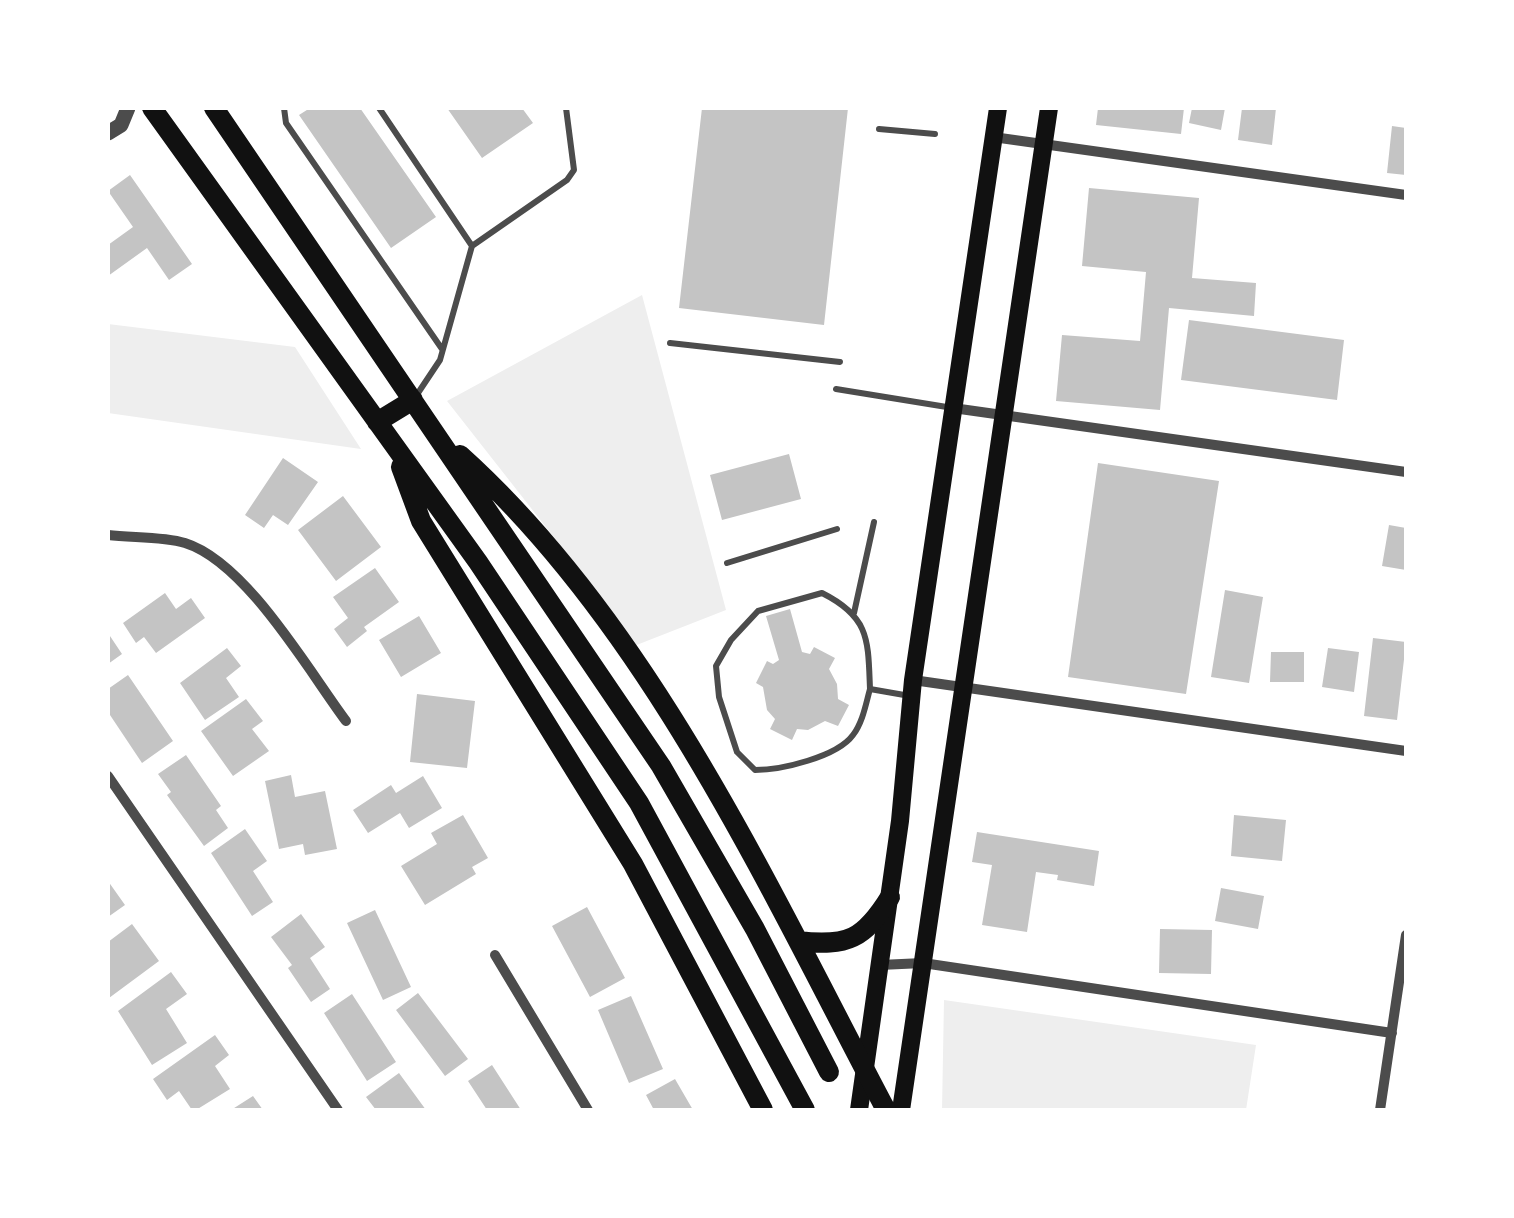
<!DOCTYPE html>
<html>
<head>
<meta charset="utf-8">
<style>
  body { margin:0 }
  #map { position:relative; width:1514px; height:1218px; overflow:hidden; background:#fff; font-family:"Libre Baskerville",serif }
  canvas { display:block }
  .frame { position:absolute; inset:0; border:110px solid #fff; pointer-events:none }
</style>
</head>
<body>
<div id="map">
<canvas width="1514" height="1218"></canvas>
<div class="frame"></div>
</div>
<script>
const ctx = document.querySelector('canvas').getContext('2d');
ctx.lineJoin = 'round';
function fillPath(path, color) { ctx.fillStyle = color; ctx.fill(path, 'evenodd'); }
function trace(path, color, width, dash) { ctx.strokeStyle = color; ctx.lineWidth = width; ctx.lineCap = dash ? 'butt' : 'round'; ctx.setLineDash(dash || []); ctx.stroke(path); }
fillPath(new Path2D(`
  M 642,295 L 726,610 L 634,646 L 611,610 L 447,401 Z
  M 108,324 L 295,347 L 361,449 L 108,413 Z
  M 944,1000 L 1256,1045 L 1246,1110 L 942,1110 Z`), '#eee');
fillPath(new Path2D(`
  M 310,108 L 360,108 L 436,217 L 391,248 L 299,115 Z
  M 447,108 L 522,108 L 533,123 L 482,158 Z
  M 702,108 L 848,108 L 824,325 L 679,308 Z
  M 1098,108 L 1184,108 L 1181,134 L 1096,125 Z
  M 1192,108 L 1225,108 L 1221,130 L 1189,123 Z
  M 1242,108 L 1276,108 L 1272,145 L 1238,140 Z
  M 1392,126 L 1406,128 L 1406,175 L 1387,173 Z
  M 130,175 L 192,264 L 169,280 L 147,248 L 108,276 L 108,245 L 133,227 L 108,191 Z
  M 1089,188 L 1199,198 L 1192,278 L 1256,283 L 1254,316 L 1169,308 L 1160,410 L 1056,401 L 1062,335 L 1140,341 L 1146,272 L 1082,266 Z
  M 1189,320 L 1344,340 L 1337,400 L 1181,380 Z
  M 789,454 L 801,499 L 722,520 L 710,475 Z
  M 283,458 L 318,482 L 288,525 L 273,515 L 264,528 L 245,515 Z
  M 1098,463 L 1219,481 L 1186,694 L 1068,677 Z
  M 343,496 L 381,547 L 336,581 L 298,530 Z
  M 1389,525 L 1406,528 L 1406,570 L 1382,566 Z
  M 375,568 L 399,602 L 364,627 L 367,631 L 347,647 L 334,629 L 348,618 L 333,597 Z
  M 1225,590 L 1263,597 L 1249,683 L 1211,677 Z
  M 165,593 L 176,609 L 191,598 L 205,618 L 156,653 L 144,637 L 136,643 L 123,623 Z
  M 790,609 L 802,652 L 810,654 L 814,647 L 835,658 L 829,669 L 837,684 L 838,699 L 849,705 L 838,726 L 825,721 L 808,730 L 797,729 L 792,740 L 770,729 L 775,719 L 767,710 L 763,687 L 756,683 L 767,661 L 773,664 L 779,660 L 766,616 Z
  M 419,616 L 441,653 L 401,677 L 379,640 Z
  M 108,633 L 122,654 L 108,664 Z
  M 1373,638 L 1406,642 L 1397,720 L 1364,716 Z
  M 227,648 L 241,666 L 226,678 L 239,697 L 205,720 L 180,683 Z
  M 1328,648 L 1359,652 L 1354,692 L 1322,687 Z
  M 1271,652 L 1304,652 L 1304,682 L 1270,682 Z
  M 128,675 L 173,741 L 142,763 L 108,712 L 108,689 Z
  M 417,694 L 475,701 L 467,768 L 410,762 Z
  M 246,699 L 263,721 L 252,729 L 269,751 L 233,776 L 201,731 Z
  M 186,755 L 221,806 L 216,810 L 228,828 L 204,846 L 167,795 L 171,792 L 158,774 Z
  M 291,775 L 295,797 L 325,791 L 337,849 L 305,855 L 303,844 L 279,849 L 265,781 Z
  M 423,776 L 442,808 L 409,828 L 400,813 L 368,833 L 353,810 L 391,785 L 396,793 Z
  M 463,815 L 488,858 L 472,867 L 476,874 L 425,905 L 401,866 L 437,844 L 431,833 Z
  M 1234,815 L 1286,820 L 1282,861 L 1231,856 Z
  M 245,829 L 267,861 L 253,871 L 273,902 L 252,916 L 211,853 Z
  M 977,832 L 1099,851 L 1094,886 L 1057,880 L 1058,875 L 1036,872 L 1027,932 L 982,925 L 992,865 L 972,862 Z
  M 108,881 L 125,905 L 108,917 Z
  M 1221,888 L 1264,896 L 1258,929 L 1215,921 Z
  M 587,907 L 625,978 L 590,997 L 552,926 Z
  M 375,910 L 411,987 L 383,1000 L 347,923 Z
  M 301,914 L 325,947 L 310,958 L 330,989 L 311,1002 L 288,968 L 292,965 L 271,937 Z
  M 132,924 L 159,961 L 109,998 L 108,942 Z
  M 1160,929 L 1212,930 L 1211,974 L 1159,973 Z
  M 171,972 L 187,994 L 166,1009 L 187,1043 L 152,1065 L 118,1011 Z
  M 418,993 L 468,1059 L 445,1076 L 396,1010 Z
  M 352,994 L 396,1062 L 367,1081 L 324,1013 Z
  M 631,996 L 663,1069 L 629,1083 L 598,1010 Z
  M 215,1035 L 229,1055 L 215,1066 L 230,1089 L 196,1110 L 192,1110 L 179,1091 L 167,1100 L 153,1079 Z
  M 492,1065 L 521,1110 L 487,1110 L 468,1081 Z
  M 399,1073 L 426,1110 L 376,1110 L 366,1097 Z
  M 675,1079 L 693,1110 L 654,1110 L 646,1095 Z
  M 253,1096 L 263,1110 L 231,1110 Z`), '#c4c4c4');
trace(new Path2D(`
  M 284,108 L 286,123 L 442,349
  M 379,108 L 472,246 L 440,360 L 416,396
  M 879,129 L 935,134
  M 472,246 L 567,180 L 574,170 L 566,108
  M 670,343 L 840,362
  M 836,389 L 953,408
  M 727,563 L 837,529
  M 854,613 L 874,522
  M 870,689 C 866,703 863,722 853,735 C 837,757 781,770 755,770 L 737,752 L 719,697 L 716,666 L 731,640 L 758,611 L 822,593 C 870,617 868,640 870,689 L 910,696`), '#4c4c4c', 6);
trace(new Path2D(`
  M 993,137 L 1406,195
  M 953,408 L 1406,472
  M 108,535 C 132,538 162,536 185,543 C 246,562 308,670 346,721
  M 913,680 L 1406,751
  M 108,776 L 338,1110
  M 495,955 L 588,1110
  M 880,965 L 923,963 L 1392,1033
  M 1380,1110 L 1406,935`), '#4c4c4c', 10);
trace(new Path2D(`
  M 108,133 L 121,125 L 128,108`), '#4c4c4c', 15);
trace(new Path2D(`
  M 859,1110 L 900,821 L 913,680 L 998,108
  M 901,1110 L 1049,108`), '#111', 18);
trace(new Path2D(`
  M 152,108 L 478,562 L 639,803 L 805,1110
  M 214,108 L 661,766 L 755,929 L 829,1072
  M 377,422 L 413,400
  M 460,455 C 650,626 768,887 886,1110
  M 401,467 L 421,521 L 633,864 L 763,1110
  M 798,941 C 848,947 864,939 890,897`), '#111', 20);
</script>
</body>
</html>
